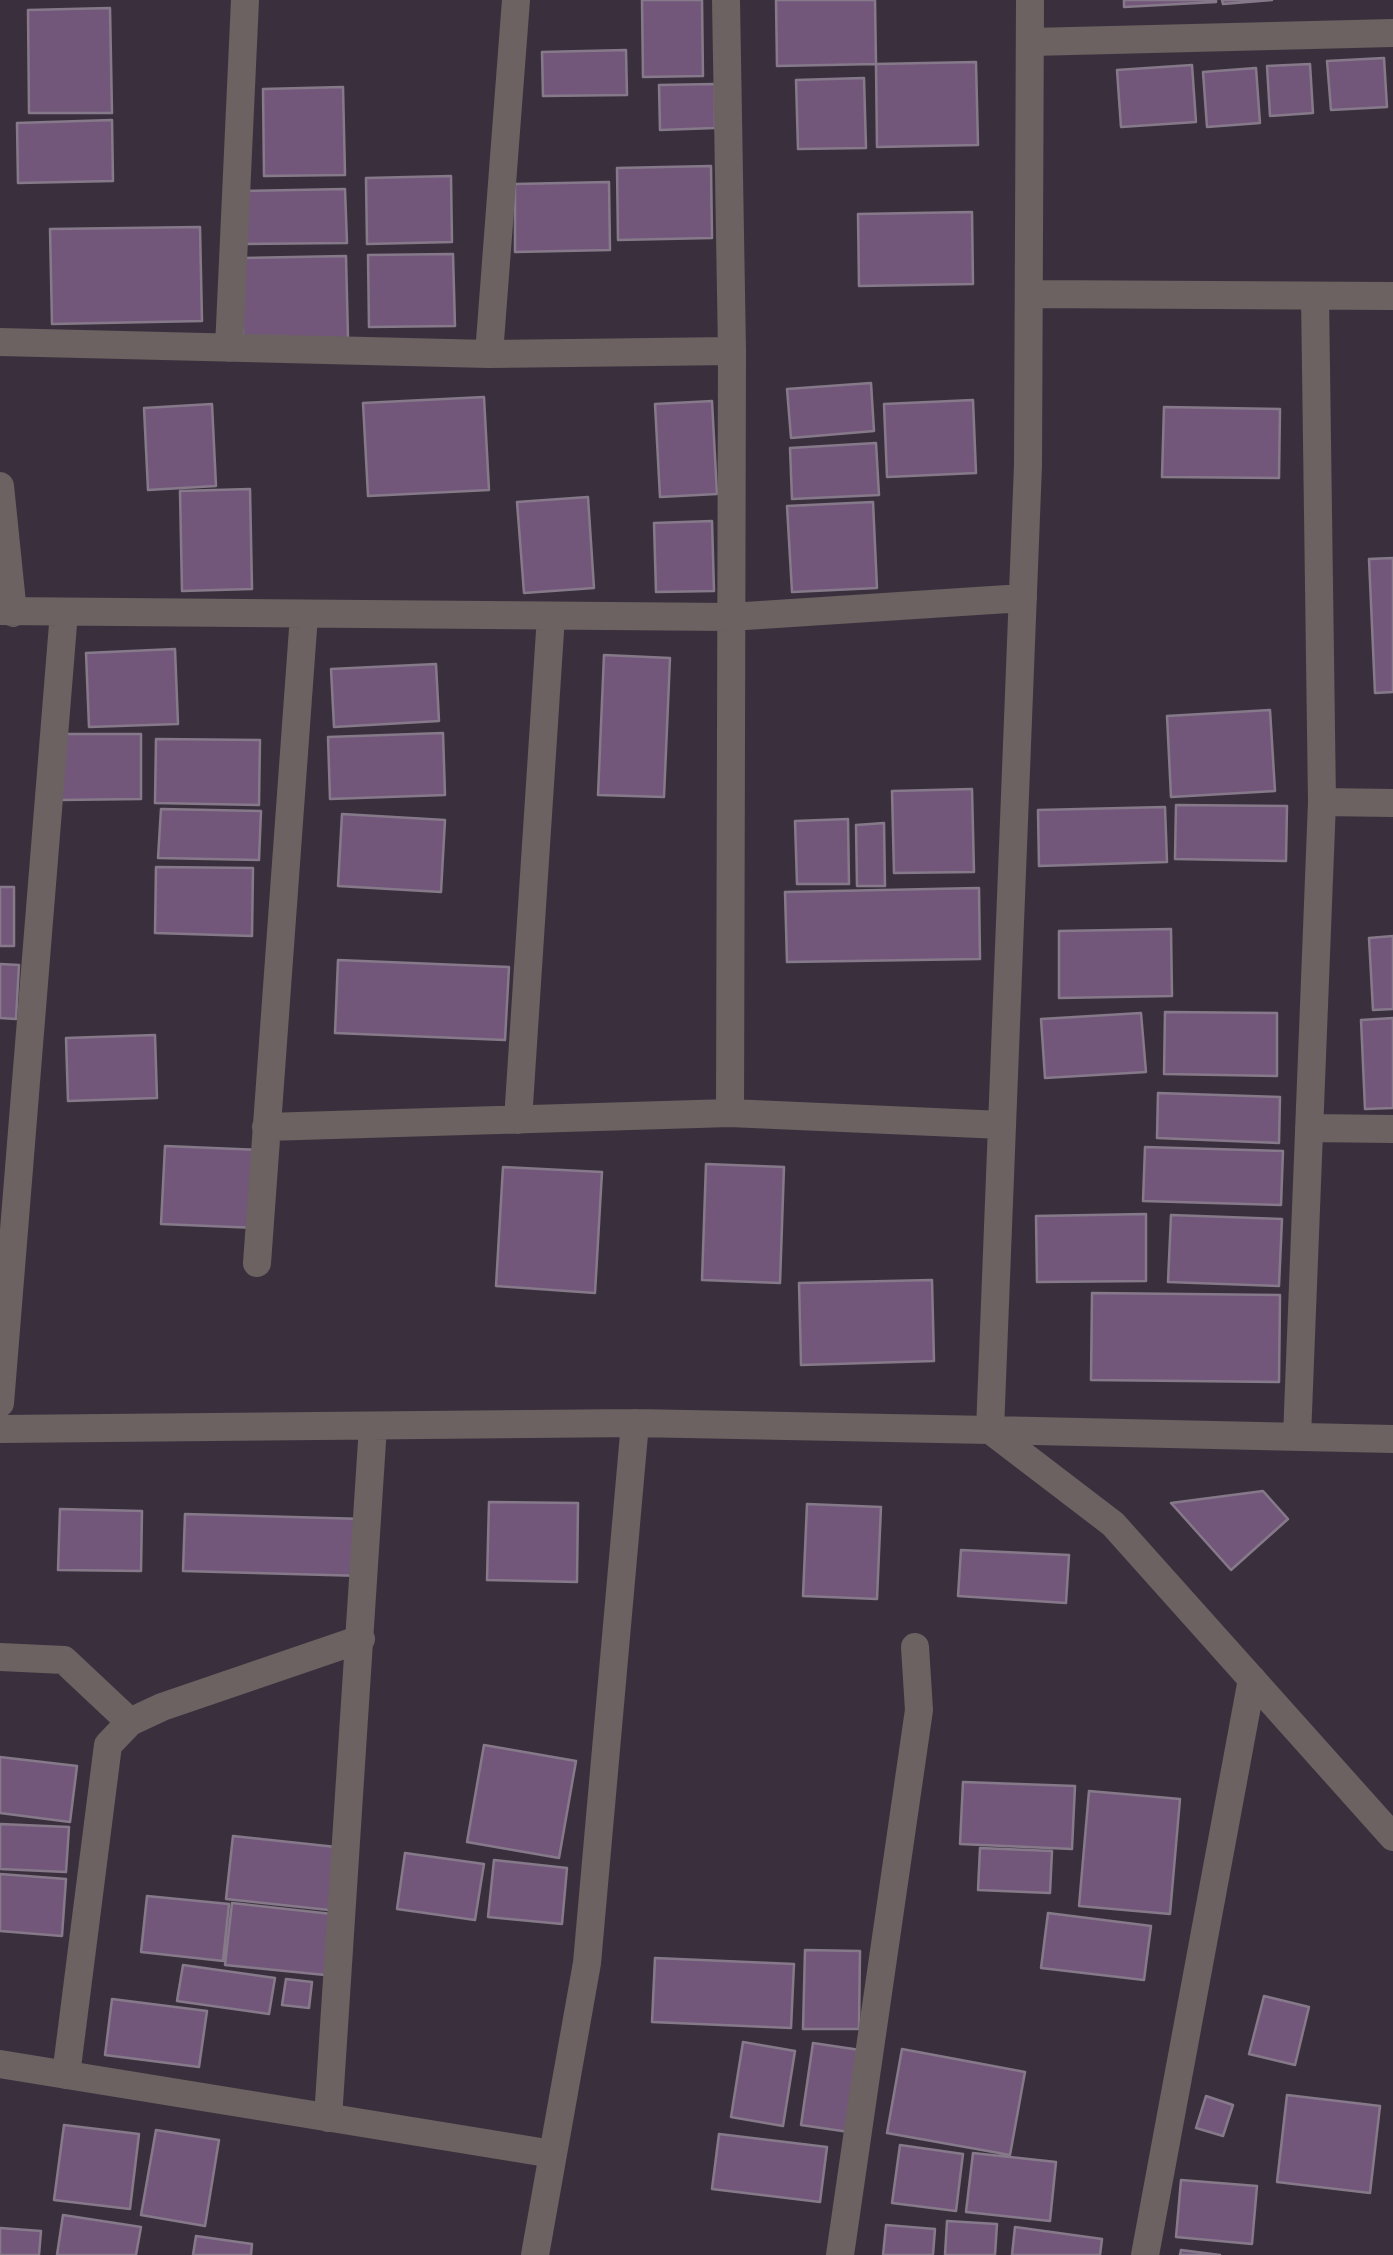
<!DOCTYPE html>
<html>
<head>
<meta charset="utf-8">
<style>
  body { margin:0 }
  canvas { display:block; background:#3a303d }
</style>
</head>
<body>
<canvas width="1393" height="2255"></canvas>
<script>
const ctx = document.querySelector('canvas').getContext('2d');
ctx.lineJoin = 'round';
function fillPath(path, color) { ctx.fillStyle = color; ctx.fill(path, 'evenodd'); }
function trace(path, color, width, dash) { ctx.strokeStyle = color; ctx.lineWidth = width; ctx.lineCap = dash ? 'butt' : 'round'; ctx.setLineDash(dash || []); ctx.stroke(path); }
const building = new Path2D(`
  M 642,0 L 702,0 L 703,76 L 643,77 Z
  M 776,0 L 875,0 L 876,64 L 777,66 Z
  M 1124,0 L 1216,0 L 1216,2 L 1124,7 Z
  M 1222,0 L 1272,0 L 1223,4 Z
  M 110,8 L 112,113 L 29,113 L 28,10 Z
  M 626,50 L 627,95 L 543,96 L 542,52 Z
  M 1384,58 L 1387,107 L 1331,110 L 1327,61 Z
  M 976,62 L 978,145 L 877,147 L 876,64 Z
  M 1310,64 L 1313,113 L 1270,116 L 1267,66 Z
  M 1192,65 L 1196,122 L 1121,127 L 1117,70 Z
  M 1256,68 L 1260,123 L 1207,127 L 1203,72 Z
  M 864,78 L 866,148 L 798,149 L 796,80 Z
  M 715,84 L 715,128 L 660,130 L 659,85 Z
  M 343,87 L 345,175 L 264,176 L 263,89 Z
  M 112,120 L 113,181 L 18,183 L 17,123 Z
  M 711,166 L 712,238 L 618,240 L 617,168 Z
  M 451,176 L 452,242 L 367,244 L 366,178 Z
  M 609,182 L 610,250 L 515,252 L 515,184 Z
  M 345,189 L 347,243 L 241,244 L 241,191 Z
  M 972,212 L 973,284 L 859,286 L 858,214 Z
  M 200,227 L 202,321 L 52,324 L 50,229 Z
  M 453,254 L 455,326 L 369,327 L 368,255 Z
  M 346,256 L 348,338 L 243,340 L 242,258 Z
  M 871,383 L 874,431 L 791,438 L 787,389 Z
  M 484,397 L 489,490 L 368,496 L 363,403 Z
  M 973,400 L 976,473 L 887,477 L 884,404 Z
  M 712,401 L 717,494 L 660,497 L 655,404 Z
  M 212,404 L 216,486 L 148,490 L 144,408 Z
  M 1164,407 L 1280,409 L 1279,478 L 1162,477 Z
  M 876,443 L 879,495 L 792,499 L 790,448 Z
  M 250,489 L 252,589 L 182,591 L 180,491 Z
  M 588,497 L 594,588 L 524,593 L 517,502 Z
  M 873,502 L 877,588 L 792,592 L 787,506 Z
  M 712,521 L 714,591 L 656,592 L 654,523 Z
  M 1393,558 L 1393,692 L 1375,693 L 1369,559 Z
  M 175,649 L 178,724 L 89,727 L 86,653 Z
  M 604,655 L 670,658 L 664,797 L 598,795 Z
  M 436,664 L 439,721 L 334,727 L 331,669 Z
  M 1270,710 L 1275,791 L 1171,797 L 1167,716 Z
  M 443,733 L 445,795 L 330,799 L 328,737 Z
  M 60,734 L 141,734 L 141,799 L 60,800 Z
  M 156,739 L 260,740 L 259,805 L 155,803 Z
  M 972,789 L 974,872 L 894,873 L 892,791 Z
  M 1176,805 L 1287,806 L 1286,861 L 1175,859 Z
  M 1165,807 L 1167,862 L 1039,866 L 1038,810 Z
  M 161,809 L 261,811 L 259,860 L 158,858 Z
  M 342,814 L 445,820 L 441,892 L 338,886 Z
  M 848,819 L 849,884 L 797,884 L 795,821 Z
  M 884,823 L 885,886 L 857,886 L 856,825 Z
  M 156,867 L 253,868 L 252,936 L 155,933 Z
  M 0,887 L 14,887 L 14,946 L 0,946 Z
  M 979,888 L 980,959 L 787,962 L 785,892 Z
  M 1171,929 L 1172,996 L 1059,998 L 1059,931 Z
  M 1393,936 L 1393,1009 L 1373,1010 L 1369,938 Z
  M 338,960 L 509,967 L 505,1040 L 335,1033 Z
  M 0,964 L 19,965 L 16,1019 L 0,1018 Z
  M 1165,1012 L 1277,1013 L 1277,1076 L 1164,1074 Z
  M 1141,1013 L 1146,1072 L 1045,1078 L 1041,1019 Z
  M 1393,1018 L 1393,1108 L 1365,1109 L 1361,1020 Z
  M 155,1035 L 157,1098 L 68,1101 L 66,1038 Z
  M 1158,1093 L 1280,1097 L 1279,1143 L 1157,1138 Z
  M 165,1146 L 261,1150 L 257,1228 L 161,1224 Z
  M 1145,1147 L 1283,1151 L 1281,1205 L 1143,1201 Z
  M 706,1164 L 784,1167 L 780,1283 L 702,1280 Z
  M 503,1167 L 602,1172 L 595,1293 L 496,1286 Z
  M 1146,1214 L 1146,1281 L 1037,1282 L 1036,1216 Z
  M 1171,1215 L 1282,1219 L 1279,1286 L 1168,1282 Z
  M 932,1280 L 934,1361 L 801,1365 L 799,1283 Z
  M 1092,1293 L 1280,1295 L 1279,1382 L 1091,1380 Z
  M 1263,1491 L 1288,1519 L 1231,1570 L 1171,1503 Z
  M 489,1502 L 578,1503 L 577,1582 L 487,1580 Z
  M 807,1504 L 881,1507 L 877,1599 L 803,1596 Z
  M 60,1509 L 142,1511 L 141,1571 L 58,1570 Z
  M 185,1514 L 364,1519 L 363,1576 L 183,1571 Z
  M 961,1550 L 1069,1555 L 1066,1603 L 958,1596 Z
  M 484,1745 L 576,1761 L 559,1858 L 467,1842 Z
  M 0,1757 L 77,1766 L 70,1822 L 0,1813 Z
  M 963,1782 L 1075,1786 L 1072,1849 L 960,1844 Z
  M 1089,1791 L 1180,1799 L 1170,1914 L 1079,1906 Z
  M 0,1824 L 69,1827 L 66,1872 L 0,1869 Z
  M 233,1836 L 336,1847 L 329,1910 L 226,1899 Z
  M 980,1848 L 1052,1851 L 1050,1893 L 978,1890 Z
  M 405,1853 L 484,1864 L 475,1920 L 397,1909 Z
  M 494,1860 L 567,1868 L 562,1924 L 488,1917 Z
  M 0,1874 L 66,1879 L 62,1936 L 0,1931 Z
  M 147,1896 L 229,1904 L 223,1961 L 141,1952 Z
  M 232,1903 L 341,1915 L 335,1976 L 225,1965 Z
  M 1048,1913 L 1151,1926 L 1144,1980 L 1041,1968 Z
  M 805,1950 L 860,1951 L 859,2029 L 803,2029 Z
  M 655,1958 L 794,1964 L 791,2028 L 652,2022 Z
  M 183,1965 L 275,1978 L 269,2014 L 177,2001 Z
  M 286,1979 L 312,1982 L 309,2008 L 282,2005 Z
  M 1264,1996 L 1309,2007 L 1295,2065 L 1249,2054 Z
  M 112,1999 L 207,2011 L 199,2067 L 105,2055 Z
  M 743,2042 L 795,2051 L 783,2126 L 731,2117 Z
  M 813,2043 L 860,2050 L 849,2132 L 801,2125 Z
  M 902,2049 L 1025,2072 L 1010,2155 L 887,2133 Z
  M 1287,2095 L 1380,2106 L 1370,2193 L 1277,2182 Z
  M 1206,2096 L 1233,2105 L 1223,2136 L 1196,2128 Z
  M 64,2125 L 139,2134 L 130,2209 L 54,2200 Z
  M 156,2130 L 219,2140 L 205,2226 L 141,2215 Z
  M 719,2134 L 827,2147 L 820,2202 L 712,2189 Z
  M 900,2145 L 963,2154 L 956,2211 L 892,2203 Z
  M 973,2153 L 1056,2162 L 1050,2221 L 966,2212 Z
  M 1181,2180 L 1257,2186 L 1252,2244 L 1176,2237 Z
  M 63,2215 L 141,2227 L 136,2255 L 57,2255 Z
  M 947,2221 L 997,2224 L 995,2255 L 945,2255 Z
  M 886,2225 L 935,2229 L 933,2255 L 883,2255 Z
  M 1015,2227 L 1102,2239 L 1100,2255 L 1012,2255 Z
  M 0,2228 L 41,2231 L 39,2255 L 0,2255 Z
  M 196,2236 L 252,2244 L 251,2255 L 193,2255 Z
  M 1181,2250 L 1220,2255 L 1180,2255 Z`);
fillPath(building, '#72577a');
trace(building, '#867a8a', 2.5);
trace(new Path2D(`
  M 726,0 L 732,351 L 730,1113
  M 1030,0 L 1028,465 L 990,1430 L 1393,1439
  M 1031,42 L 1393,33
  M 1030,294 L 1393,296
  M 0,342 L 489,354 L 732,351
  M 229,348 L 245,0
  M 489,354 L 516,0
  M 0,486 L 13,613
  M 0,611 L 730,617 L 1023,598
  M 1322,802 L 1393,803
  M 518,1120 L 551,616
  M 266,1127 L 730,1113 L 1002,1125
  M 1309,1128 L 1393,1129
  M 257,1263 L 304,615
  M 0,1403 L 64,612
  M 0,1429 L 635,1423 L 990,1430 L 1113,1524 L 1393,1837
  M 1297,1437 L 1322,802 L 1315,296
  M 0,1657 L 64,1660 L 130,1722
  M 0,2064 L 553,2154
  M 66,2075 L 108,1745 L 130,1722 L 162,1707 L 361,1639
  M 328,2118 L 373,1426
  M 535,2255 L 587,1963 L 635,1423
  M 840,2255 L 919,1710 L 915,1647
  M 1145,2255 L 1252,1679`), '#6b6261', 28);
</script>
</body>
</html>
